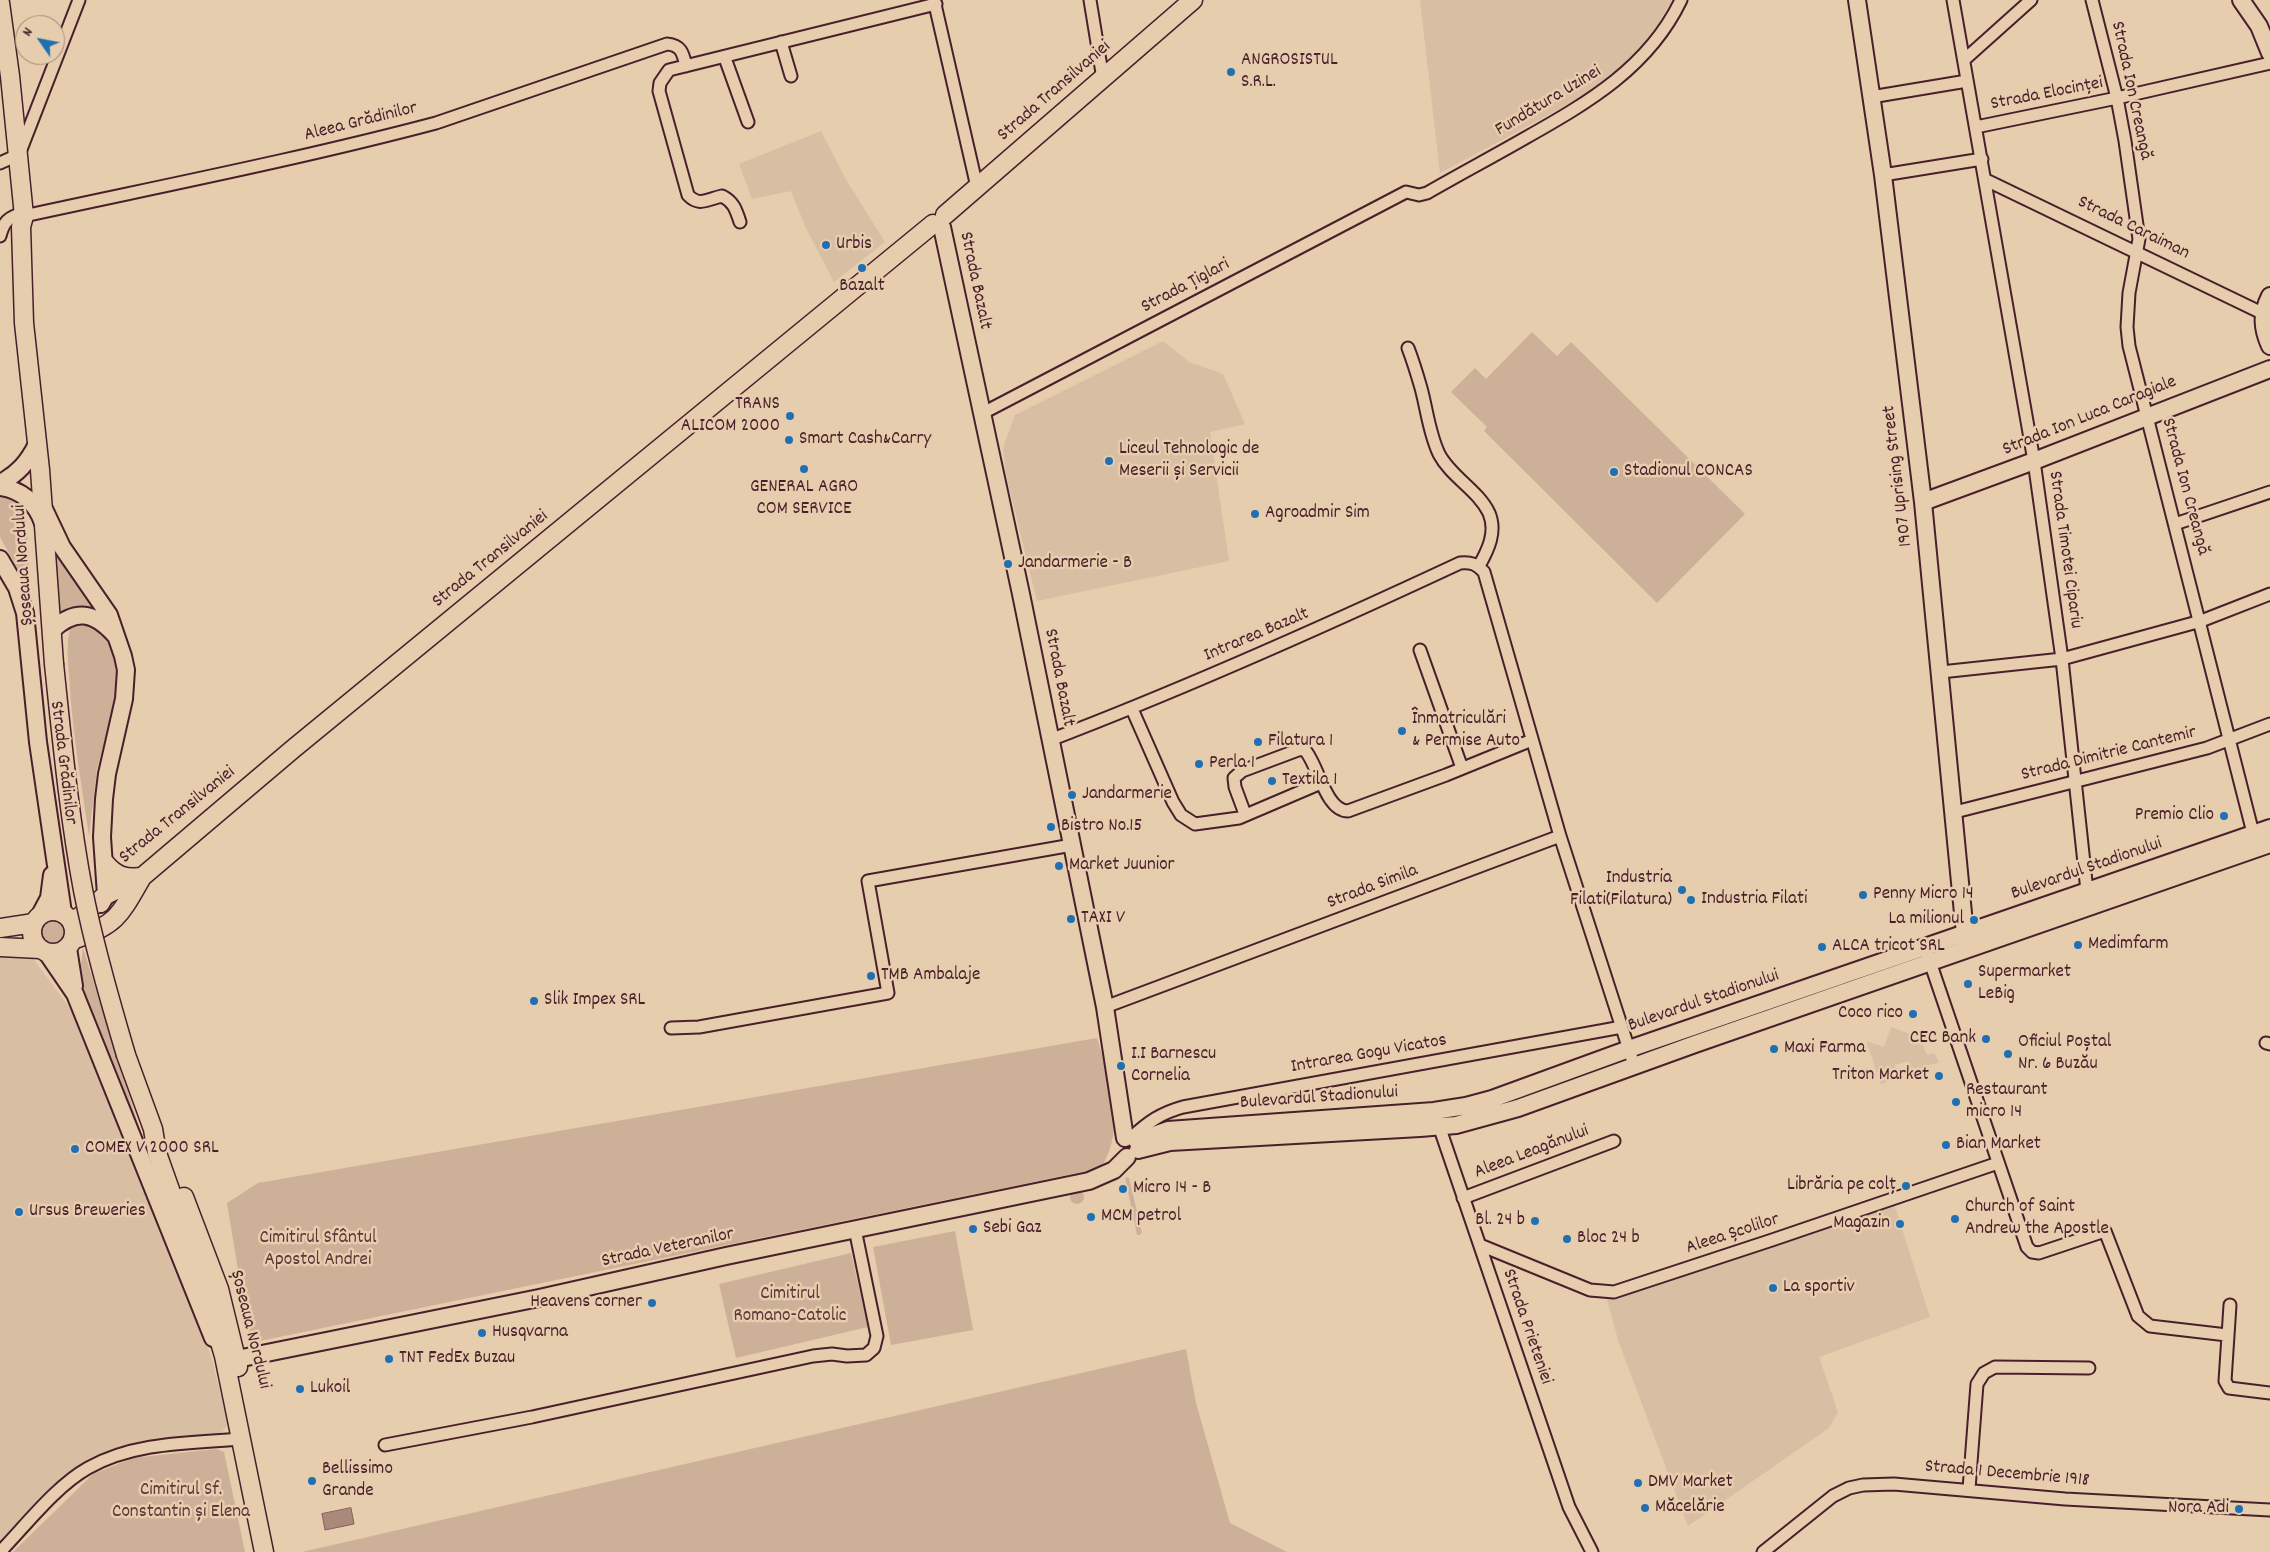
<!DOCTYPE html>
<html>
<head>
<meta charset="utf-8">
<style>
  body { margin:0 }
  #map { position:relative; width:2270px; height:1552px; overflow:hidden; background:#e5cdad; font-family:Dekko,sans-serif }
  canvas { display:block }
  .north { position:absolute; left:15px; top:15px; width:50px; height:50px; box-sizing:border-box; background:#e5cdad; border:1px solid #a78779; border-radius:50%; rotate:303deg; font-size:14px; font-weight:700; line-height:20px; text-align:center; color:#4a1f2b }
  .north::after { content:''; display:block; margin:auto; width:18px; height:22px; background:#1f6fb2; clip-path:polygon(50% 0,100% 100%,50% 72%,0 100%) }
</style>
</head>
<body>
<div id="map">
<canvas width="2270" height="1552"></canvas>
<div class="north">N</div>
</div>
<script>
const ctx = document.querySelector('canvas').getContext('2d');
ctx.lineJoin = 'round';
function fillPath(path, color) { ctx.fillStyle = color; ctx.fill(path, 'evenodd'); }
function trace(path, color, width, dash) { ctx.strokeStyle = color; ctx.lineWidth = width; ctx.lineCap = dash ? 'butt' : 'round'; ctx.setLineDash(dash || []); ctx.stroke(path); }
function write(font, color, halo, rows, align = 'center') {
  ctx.font = font + ' Dekko,sans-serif'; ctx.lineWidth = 5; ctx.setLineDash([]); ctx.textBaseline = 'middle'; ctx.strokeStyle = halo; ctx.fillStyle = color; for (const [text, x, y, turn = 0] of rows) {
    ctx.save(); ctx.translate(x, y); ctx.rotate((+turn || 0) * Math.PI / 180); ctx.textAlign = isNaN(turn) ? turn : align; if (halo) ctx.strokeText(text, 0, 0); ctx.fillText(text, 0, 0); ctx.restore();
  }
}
fillPath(new Path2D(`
  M 1420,0 L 1672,0 L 1658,24 L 1640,48 L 1610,79 L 1589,93 L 1440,173 Z
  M 821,131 L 845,178 L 885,242 L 834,282 L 806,228 L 791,191 L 752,199 L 739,164 Z
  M 1163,341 L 1189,362 L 1223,374 L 1245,424 L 1210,432 L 1229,561 L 1037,601 L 1006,475 L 1003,448 L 1015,415 Z
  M 31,956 L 74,1014 L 152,1204 L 211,1356 L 228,1424 L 221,1434 L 129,1444 L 81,1464 L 0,1544 L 0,957 Z
  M 1891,1027 L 1920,1038 L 1927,1055 L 1934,1053 L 1939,1062 L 1912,1071 L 1908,1061 L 1895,1065 L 1898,1078 L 1881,1084 L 1866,1041 L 1884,1047 Z
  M 1894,1204 L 1930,1317 L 1819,1357 L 1838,1412 L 1829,1428 L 1688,1526 L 1619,1343 L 1607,1300 Z`), '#d8bea2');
fillPath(new Path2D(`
  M 1532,332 L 1557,356 L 1571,342 L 1745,514 L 1657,603 L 1484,431 L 1487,427 L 1451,392 L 1475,368 L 1486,379 Z
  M 6,494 L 21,503 L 26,516 L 31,593 L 0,537 L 0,496 Z
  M 55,548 L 95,608 C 79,606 72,607 59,616 Z
  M 84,622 C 112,628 119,665 118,689 L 97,769 L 89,836 C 81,782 72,729 69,675 C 68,660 66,643 70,629 Z
  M41 932a12 12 0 1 1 24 0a12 12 0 1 1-24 0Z
  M 83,948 L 148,1156 L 83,991 L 80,973 Z
  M 1097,1038 C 1110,1081 1127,1126 1101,1168 L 250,1343 L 227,1203 L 258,1183 Z
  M 1125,1177 L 1129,1178 L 1142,1233 L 1139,1235 L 1137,1235 Z
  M1070 1197a7 7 0 1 1 14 0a7 7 0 1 1-14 0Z
  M 955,1231 L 973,1330 L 891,1345 L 873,1247 Z
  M 851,1253 L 868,1327 L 736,1358 L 719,1284 Z
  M 1186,1349 L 1196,1403 L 1230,1523 L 1287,1552 L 302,1552 Z
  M 216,1449 L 224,1452 L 245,1552 L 13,1552 L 93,1474 L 133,1458 Z`), '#ccb198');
const water = new Path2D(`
  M 351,1508 L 354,1524 L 325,1530 L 322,1514 Z`);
fillPath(water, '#a8897a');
trace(water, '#825f5a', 1);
const street = new Path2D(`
  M 934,0 L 977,187
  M 1090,0 L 1103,79
  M 1953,0 L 2034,461 L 2062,659 L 2087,891
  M 2092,0 L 2117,98 L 2125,141 L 2139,239 L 2129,293 L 2127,327 L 2129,346 L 2253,833
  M 781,42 L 791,76
  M 725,58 L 748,122
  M 1964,60 L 2031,0
  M 1871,97 L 1967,81
  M 1976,127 L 2117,98 L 2270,63
  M 20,152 L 79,0
  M 0,163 L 11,158
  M 1883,175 L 1982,159
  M 1986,180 L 2264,314
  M 24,216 C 162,186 300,159 436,123 L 667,44 C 681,45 683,53 686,66
  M 740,222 C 736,210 734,202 722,196 C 708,199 699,207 688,195 L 659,91 L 660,83 L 669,70 L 936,4
  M 0,236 C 3,225 6,219 17,215
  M 1408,348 C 1413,361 1417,374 1421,388 C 1427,410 1429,433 1439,454 C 1451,477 1478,490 1489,513 C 1497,532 1488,550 1479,566
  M 983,413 L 1406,192 L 1419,195 L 1427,193 C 1460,174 1494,156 1527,137 C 1589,102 1649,67 1681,0
  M 2175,524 L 2270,492
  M 1420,650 L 1462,768
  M 1941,672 L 2062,659 L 2201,621 L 2270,594
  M 1132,709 L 1173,802 L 1181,815 L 1195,824 L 1239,818 L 1321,783
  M 1050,740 C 1189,687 1325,626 1460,563 C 1472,562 1476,564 1484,572 L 1560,836 L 1634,1065
  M 1955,812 L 2207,748 L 2270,724
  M 1245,814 L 1235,787 L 1234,778 L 1242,771 L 1298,750 L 1304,749 C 1318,763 1325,811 1348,811 L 1446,775 L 1532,740
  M 1928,956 L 2027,1247 L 2032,1252 L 2039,1253 L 2105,1231 L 2138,1316 L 2150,1326 L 2227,1335
  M 1105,1007 L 1560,836
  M 671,1028 L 699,1027 L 888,993 L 868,881 L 1072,845
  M 2266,1043 L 2270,1044
  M 1437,1120 L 1569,1507 L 1592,1552
  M 1131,1138 C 1148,1122 1161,1113 1183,1107 L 1622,1027
  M 1463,1198 L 1614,1141
  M 1480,1245 L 1590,1290 L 1614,1292 L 1772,1240 L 1998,1163
  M 2230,1305 L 2225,1381 L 2229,1388 L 2270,1393
  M 385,1445 L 532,1417 L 813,1356 L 832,1354 L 847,1356 L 866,1355 L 874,1348 L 877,1336 L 855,1229
  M 1969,1489 L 1977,1384 L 1984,1373 L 1995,1367 L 2089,1368
  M 0,1552 C 26,1525 56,1486 88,1468 C 134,1442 190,1443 241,1439
  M 1763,1552 L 1833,1496 L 1849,1488 L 1863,1485 L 1894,1484 L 2065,1499 L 2270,1510`);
const secondary = new Path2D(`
  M 1857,0 L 1883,175 L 1923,502 L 1966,944
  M 2241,0 L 2259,26 L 2270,53
  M 942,227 L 1021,594 L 1105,1007 L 1125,1138
  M 2270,296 C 2261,314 2262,328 2270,346
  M 0,483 C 18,474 28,462 37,444
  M 0,487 C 22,490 36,503 43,523
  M 1923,502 L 2034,461 L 2270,369
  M 44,509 L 62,547 L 109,615 L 123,656 L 126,670 L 124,699 L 107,774 L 104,799 L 102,837 L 106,895 L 101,904
  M 0,559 L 17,588 L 25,613 L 38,742 L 63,913
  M 52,630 C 76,608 94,612 115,635
  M 40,915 L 49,898 L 52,875
  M 68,948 L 74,986
  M 47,953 L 75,994 L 213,1338
  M 1137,1141 L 1168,1130 L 1434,1111 L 1466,1106 L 1492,1099 L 1629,1049 L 2270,828
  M 1138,1150 L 1170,1142 L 1420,1128 L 1456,1125 L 1518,1108 L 1695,1044 L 2270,844
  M 237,1359 L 539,1298 L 726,1256 L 1089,1181 L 1114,1170 L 1127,1157`);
const primary = new Path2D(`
  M 0,3 L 10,76 L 24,216 L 21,227 L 24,323 L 40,470 L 54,664
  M 945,215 L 1193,0
  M 105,863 C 116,876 125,879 142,877
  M32 932a21 21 0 1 1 42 0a21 21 0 1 1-42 0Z
  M 72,923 L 106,895 L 142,877 L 293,749 L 933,224
  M 0,928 L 34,923
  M 78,938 C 118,924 121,913 142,877
  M 0,947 L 40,949
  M 126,1055 L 153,1129 L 157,1153 L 201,1277 L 224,1356 L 264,1552
  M 184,1197 L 219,1289 L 238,1367`);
trace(street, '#4a1f2b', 15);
trace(secondary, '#4a1f2b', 20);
trace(primary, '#4a1f2b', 21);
trace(street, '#e5cdad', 11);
trace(secondary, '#e5cdad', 16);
trace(primary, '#e5cdad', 18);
const primaryBridge = new Path2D(`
  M 54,664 C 62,740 69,815 83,890 C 94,946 110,1001 126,1055`);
trace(primaryBridge, '#4a1f2b', 21, []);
trace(primaryBridge, '#e5cdad', 18);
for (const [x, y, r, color] of [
  [1231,72,5,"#1f6fb2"],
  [826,245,5,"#1f6fb2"],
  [862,268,5,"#1f6fb2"],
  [790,416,5,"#1f6fb2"],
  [789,440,5,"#1f6fb2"],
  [1109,461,5,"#1f6fb2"],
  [804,469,5,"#1f6fb2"],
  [1614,472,5,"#1f6fb2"],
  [1255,514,5,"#1f6fb2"],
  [1008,564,5,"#1f6fb2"],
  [1402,731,5,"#1f6fb2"],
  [1258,742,5,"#1f6fb2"],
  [1199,764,5,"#1f6fb2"],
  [1272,781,5,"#1f6fb2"],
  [1072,795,5,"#1f6fb2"],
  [2224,816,5,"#1f6fb2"],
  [1051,827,5,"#1f6fb2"],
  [1059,866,5,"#1f6fb2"],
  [1682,890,5,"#1f6fb2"],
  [1863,895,5,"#1f6fb2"],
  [1691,900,5,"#1f6fb2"],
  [1071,919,5,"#1f6fb2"],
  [1974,920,5,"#1f6fb2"],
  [2078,945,5,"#1f6fb2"],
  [1822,947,5,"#1f6fb2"],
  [871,976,5,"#1f6fb2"],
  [1968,984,5,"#1f6fb2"],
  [534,1001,5,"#1f6fb2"],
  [1913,1014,5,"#1f6fb2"],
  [1986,1039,5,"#1f6fb2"],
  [1774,1049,5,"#1f6fb2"],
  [2008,1054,5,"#1f6fb2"],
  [1121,1066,5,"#1f6fb2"],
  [1939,1076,5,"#1f6fb2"],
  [1956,1102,5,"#1f6fb2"],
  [1946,1145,5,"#1f6fb2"],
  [75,1149,5,"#1f6fb2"],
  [1906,1186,5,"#1f6fb2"],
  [1123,1189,5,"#1f6fb2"],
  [19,1212,5,"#1f6fb2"],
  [1091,1217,5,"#1f6fb2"],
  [1955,1219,5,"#1f6fb2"],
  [1535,1221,5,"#1f6fb2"],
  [1900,1224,5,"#1f6fb2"],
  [973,1229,5,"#1f6fb2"],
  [1567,1239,5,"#1f6fb2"],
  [1773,1288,5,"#1f6fb2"],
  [652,1303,5,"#1f6fb2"],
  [482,1333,5,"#1f6fb2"],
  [389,1359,5,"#1f6fb2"],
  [300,1389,5,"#1f6fb2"],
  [312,1481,5,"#1f6fb2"],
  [1638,1483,5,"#1f6fb2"],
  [1645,1508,5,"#1f6fb2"],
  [2239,1509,5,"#1f6fb2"]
]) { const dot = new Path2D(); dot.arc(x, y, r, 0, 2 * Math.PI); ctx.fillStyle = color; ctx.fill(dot); trace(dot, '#e5cdad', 2); }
write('19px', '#4a1f2b', '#e5cdad', [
  ["ANGROSISTUL",1241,61],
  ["S.R.L.",1241,83],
  ["Urbis",836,245],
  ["Bazalt",862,287,"center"],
  ["TRANS",780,405,"right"],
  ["ALICOM 2000",780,427,"right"],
  ["Smart Cash&Carry",799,440],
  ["Liceul Tehnologic de",1119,450],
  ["Meserii și Servicii",1119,472],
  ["Stadionul CONCAS",1624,472],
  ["GENERAL AGRO",804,488,"center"],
  ["COM SERVICE",804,510,"center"],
  ["Agroadmir Sim",1265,514],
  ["Jandarmerie - B",1018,564],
  ["Înmatriculări",1412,720],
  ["& Permise Auto",1412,742],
  ["Filatura 1",1268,742],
  ["Perla 1",1209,764],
  ["Textila 1",1282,781],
  ["Jandarmerie",1082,795],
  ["Premio Clio",2214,816,"right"],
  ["Bistro No.15",1061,827],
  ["Market Juunior",1069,866],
  ["Industria",1672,879,"right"],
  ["Filati(Filatura)",1672,901,"right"],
  ["Penny Micro 14",1873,895],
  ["Industria Filati",1701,900],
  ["TAXI V",1081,919],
  ["La milionul",1964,920,"right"],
  ["Medimfarm",2088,945],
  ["ALCA tricot SRL",1832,947],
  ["Supermarket",1978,973],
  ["LeBig",1978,995],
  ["TMB Ambalaje",881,976],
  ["Slik Impex SRL",544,1001],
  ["Coco rico",1903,1014,"right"],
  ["CEC Bank",1976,1039,"right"],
  ["Oficiul Poștal",2018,1043],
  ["Nr. 6 Buzău",2018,1065],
  ["Maxi Farma",1784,1049],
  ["I.I Barnescu",1131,1055],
  ["Cornelia",1131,1077],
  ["Triton Market",1929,1076,"right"],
  ["Restaurant",1966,1091],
  ["micro 14",1966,1113],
  ["Bian Market",1956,1145],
  ["COMEX V 2000 SRL",85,1149],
  ["Librăria pe colț",1896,1186,"right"],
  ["Micro 14 - B",1133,1189],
  ["Church of Saint",1965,1208],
  ["Andrew the Apostle",1965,1230],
  ["Ursus Breweries",29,1212],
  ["MCM petrol",1101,1217],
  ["Bl. 24 b",1525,1221,"right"],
  ["Magazin",1890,1224,"right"],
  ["Sebi Gaz",983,1229],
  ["Bloc 24 b",1577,1239],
  ["La sportiv",1783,1288],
  ["Heavens corner",642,1303,"right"],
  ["Husqvarna",492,1333],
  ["TNT FedEx Buzau",399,1359],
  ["Lukoil",310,1389],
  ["Bellissimo",322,1470],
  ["Grande",322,1492],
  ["DMV Market",1648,1483],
  ["Măcelărie",1655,1508],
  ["Nora Adi",2229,1509,"right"]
], 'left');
write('19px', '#4a1f2b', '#e5cdad', [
  ["Strada Ion Creangă",2130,91,78],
  ["Strada Transilvaniei",1055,92,-41],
  ["Strada Elocinței",2047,95,-11],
  ["Fundătura Uzinei",1549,102,-31],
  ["Aleea Grădinilor",361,123,-14],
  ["Strada Caraiman",2133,229,26],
  ["Strada Bazalt",974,281,78],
  ["Strada Țiglari",1186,287,-28],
  ["Strada Ion Luca Caragiale",2090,417,-22],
  ["1907 Uprising Street",1899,476,-97],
  ["Strada Ion Creangă",2184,487,75],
  ["Strada Timotei Cipariu",2064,550,82],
  ["Strada Transilvaniei",491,560,-39],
  ["Șoseaua Nordului",25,565,-94],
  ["Intrarea Bazalt",1257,636,-23],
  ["Strada Bazalt",1058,678,79],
  ["Strada Dimitrie Cantemir",2109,755,-14],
  ["Strada Grădinilor",62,763,83],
  ["Strada Transilvaniei",178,816,-39],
  ["Bulevardul Stadionului",2087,870,-19],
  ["Strada Simila",1373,888,-21],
  ["Bulevardul Stadionului",1704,1002,-19],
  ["Intrarea Gogu Vicatos",1369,1055,-10],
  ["Bulevardul Stadionului",1319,1099,-4],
  ["Aleea Leagănului",1532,1153,-21],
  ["Aleea Școlilor",1733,1235,-18],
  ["Strada Veteranilor",668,1249,-12],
  ["Strada Prieteniei",1526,1327,71],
  ["Șoseaua Nordului",249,1330,76],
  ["Strada 1 Decembrie 1918",2007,1475,5]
]);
write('19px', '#5e353b', '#e5cdad', [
  ["Cimitirul Sfântul",318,1239],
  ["Apostol Andrei",318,1261],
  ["Cimitirul",790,1295],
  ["Romano-Catolic",790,1317],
  ["Cimitirul Sf.",181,1491],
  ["Constantin și Elena",181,1513]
]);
</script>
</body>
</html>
